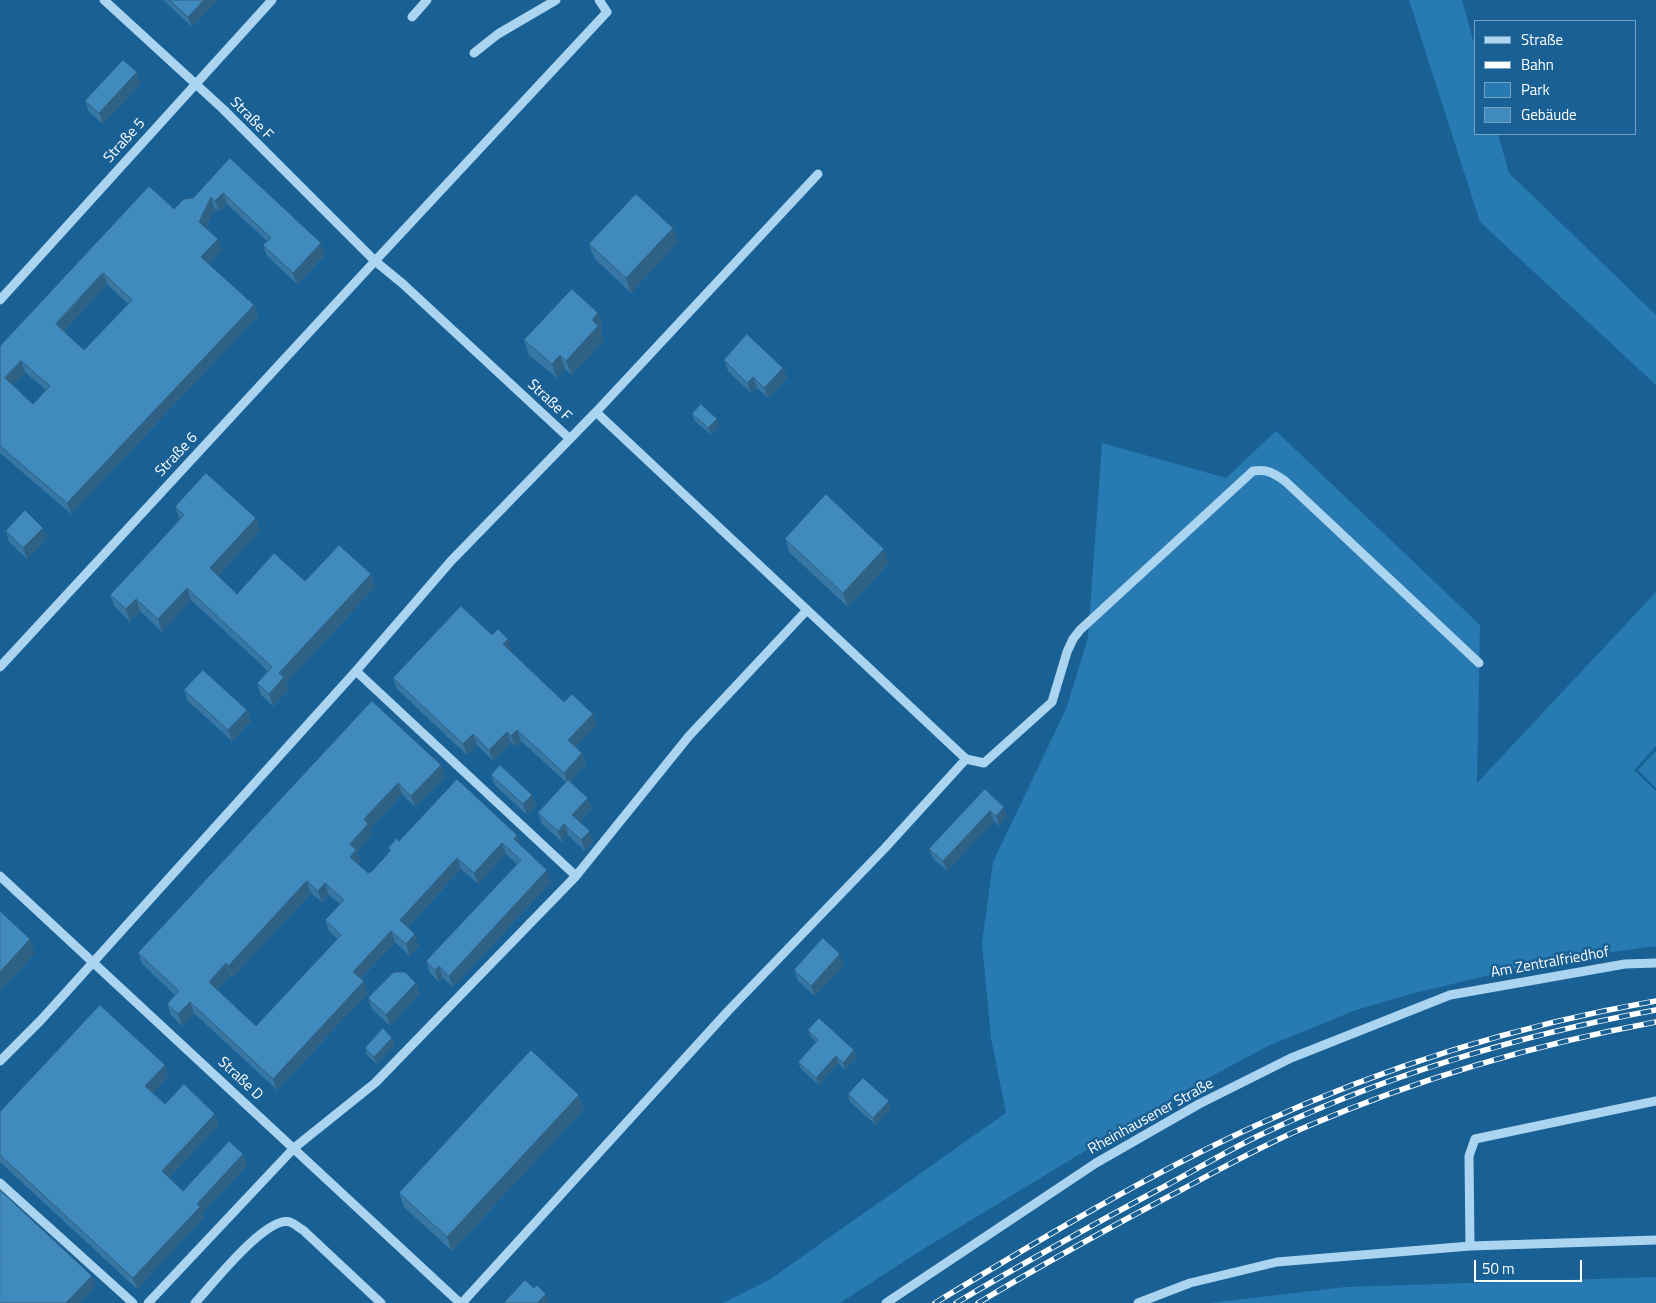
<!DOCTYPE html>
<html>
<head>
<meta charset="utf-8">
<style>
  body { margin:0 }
  #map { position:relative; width:1656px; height:1303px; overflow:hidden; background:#196195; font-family:"Titillium Web",sans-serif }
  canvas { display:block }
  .legend { position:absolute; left:1474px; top:20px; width:162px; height:115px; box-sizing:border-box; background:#196195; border:1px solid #75a0bf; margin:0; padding:6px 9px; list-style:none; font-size:15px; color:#fff }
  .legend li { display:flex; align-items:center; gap:10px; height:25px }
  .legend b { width:25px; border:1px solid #75a0bf }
  .scale { position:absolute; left:1474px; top:1260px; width:108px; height:22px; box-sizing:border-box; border:2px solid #fff; border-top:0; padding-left:6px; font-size:15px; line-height:18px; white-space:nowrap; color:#fff; -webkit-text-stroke:4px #196195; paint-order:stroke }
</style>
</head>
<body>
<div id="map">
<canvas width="1656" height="1303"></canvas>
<ul class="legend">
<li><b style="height:6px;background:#abd4f0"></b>Straße</li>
<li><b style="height:6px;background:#fff"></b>Bahn</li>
<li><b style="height:14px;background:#287ab2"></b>Park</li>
<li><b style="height:14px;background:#418abd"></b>Gebäude</li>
</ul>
<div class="scale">50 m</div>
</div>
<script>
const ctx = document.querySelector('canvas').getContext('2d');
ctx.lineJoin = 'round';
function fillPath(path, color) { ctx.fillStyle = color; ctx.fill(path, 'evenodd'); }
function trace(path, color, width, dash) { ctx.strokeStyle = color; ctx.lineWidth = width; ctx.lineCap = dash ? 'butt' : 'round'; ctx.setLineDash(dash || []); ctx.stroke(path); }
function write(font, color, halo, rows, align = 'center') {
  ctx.font = font + ' "Titillium Web",sans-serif'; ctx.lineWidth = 5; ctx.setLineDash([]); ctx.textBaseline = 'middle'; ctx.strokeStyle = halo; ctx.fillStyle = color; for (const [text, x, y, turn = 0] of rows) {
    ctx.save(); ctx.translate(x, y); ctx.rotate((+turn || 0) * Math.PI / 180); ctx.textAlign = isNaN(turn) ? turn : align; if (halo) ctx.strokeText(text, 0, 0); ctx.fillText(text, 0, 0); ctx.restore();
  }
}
fillPath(new Path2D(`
  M 1409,0 L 1462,0 L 1475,47 L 1475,134 L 1498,134 L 1509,173 L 1656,315 L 1656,385 L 1480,222 Z
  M 1276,431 L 1480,625 L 1477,783 L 1656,592 L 1656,746 L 1634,770 L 1656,791 L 1656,946 L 1559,959 L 1414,993 L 1356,1010 L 1268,1046 L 1184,1091 L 920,1251 L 840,1303 L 723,1303 L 769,1280 L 1006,1113 L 991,1038 L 982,943 L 993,862 L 1066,709 L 1088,638 L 1102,443 L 1226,478 Z
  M 1656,751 L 1656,788 L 1638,770 Z
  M 1656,1277 L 1656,1303 L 1210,1303 L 1346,1287 Z`), '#287ab2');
trace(new Path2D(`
  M 104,0 L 223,109 L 375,261 L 607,12 L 599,0
  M 412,17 L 427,0
  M 474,53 L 498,34 L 556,0
  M 0,300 L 272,0
  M 596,412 L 818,174
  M 0,667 L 375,261 L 403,284 L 570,439
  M 0,876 L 460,1303
  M 576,876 L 689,736 L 807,610
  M 0,1061 L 41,1020 L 356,671 L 451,561 L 596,412 L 966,759
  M 0,1183 L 133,1303
  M 1470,1246 L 1469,1156 L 1475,1139 L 1656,1101
  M 148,1303 L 294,1148 L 375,1083 L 576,876 L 356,671
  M 195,1303 C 211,1286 266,1215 290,1222 C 294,1223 299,1228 303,1230 L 381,1303
  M 462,1303 L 728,1011 L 885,848 L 966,759 L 984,763 L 1052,702 L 1067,652 L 1073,639 L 1080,630 L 1253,471 C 1267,469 1274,473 1285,481 L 1479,663
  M 886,1303 L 1096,1163 L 1199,1104 L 1291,1058 L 1450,995 L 1625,964 L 1656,963
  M 1138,1303 L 1190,1283 L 1277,1262 L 1470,1246 L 1656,1240`), '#abd4f0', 9);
const rail = new Path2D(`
  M 935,1303 C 1039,1240 1145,1176 1257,1125 C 1384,1067 1518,1025 1656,1001
  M 956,1303 C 1025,1262 1096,1223 1167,1185 C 1197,1169 1227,1151 1258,1136 C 1383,1076 1520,1035 1656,1010
  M 978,1303 C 1045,1263 1114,1225 1183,1189 C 1224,1167 1265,1144 1308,1126 C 1420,1078 1537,1044 1656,1022`);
trace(rail, '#fff', 5.5);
trace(rail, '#196195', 4, [11]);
fillPath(new Path2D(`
  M 163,0 L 218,0 L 192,27 Z
  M 141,83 L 103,124 L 89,112 L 85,101 Z
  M 230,158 L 325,255 L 297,284 L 267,256 L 263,245 L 267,241 L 227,204 L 219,212 L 215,209 L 206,228 L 218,239 L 222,250 L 209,264 L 254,305 L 258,316 L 71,514 L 0,453 L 0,346 L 174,209 L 193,198 ZM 107,284 L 128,304 L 84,350 L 64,331 ZM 25,372 L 46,390 L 33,404 L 13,385 Z
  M 673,228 L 678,242 L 631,293 L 594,258 L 589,244 Z
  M 603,328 L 600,331 L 604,340 L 572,375 L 565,369 L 557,378 L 529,355 L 524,340 Z
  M 724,360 L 783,368 L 787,378 L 768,398 L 757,388 L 751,393 L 728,371 Z
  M 692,414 L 719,426 L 711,435 L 695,421 Z
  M 175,507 L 256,518 L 260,531 L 218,576 L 237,594 L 305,581 L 371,574 L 375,587 L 286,683 L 289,690 L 273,706 L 261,695 L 257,683 L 268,671 L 191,600 L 162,632 L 140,611 L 130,622 L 115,607 L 110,595 L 180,520 Z
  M 6,531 L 47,538 L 27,559 L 9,542 Z
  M 785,539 L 889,563 L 848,607 L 790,553 Z
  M 492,635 L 512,650 L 510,651 L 564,702 L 597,724 L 575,747 L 582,753 L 586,764 L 570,781 L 592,808 L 580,822 L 590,831 L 593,842 L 585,851 L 568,835 L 562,842 L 542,824 L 538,813 L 566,782 L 521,741 L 515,747 L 511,742 L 493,761 L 477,745 L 467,755 L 397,689 L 393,678 Z
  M 184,690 L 247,710 L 251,721 L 232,741 L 188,701 Z
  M 372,701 L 441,765 L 446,777 L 415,807 L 402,794 L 370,829 L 372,835 L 357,852 L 361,861 L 358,864 L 368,873 L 372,871 L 390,851 L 388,848 L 399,841 L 517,835 L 521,846 L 551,882 L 453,987 L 443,978 L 439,982 L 430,973 L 426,961 L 517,864 L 506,854 L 478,884 L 461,869 L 408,927 L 419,945 L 410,956 L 395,942 L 361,979 L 368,993 L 277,1090 L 194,1013 L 182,1026 L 171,1015 L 167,1004 L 175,995 L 142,964 L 138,953 ZM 311,893 L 322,902 L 329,895 L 340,904 L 325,920 L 329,931 L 338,939 L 256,1026 L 217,990 L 231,975 L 233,977 Z
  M 491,775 L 532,795 L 536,806 L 527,815 L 495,785 Z
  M 985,789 L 1007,817 L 999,826 L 994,821 L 947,871 L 933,859 L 929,849 Z
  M 844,965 L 815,996 L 798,981 L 794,970 Z
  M 420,993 L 390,1026 L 372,1009 L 368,998 Z
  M 808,1030 L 857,1058 L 845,1070 L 838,1063 L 819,1085 L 801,1069 L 798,1062 L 816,1042 L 811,1037 Z
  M 395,1045 L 377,1064 L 367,1055 L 365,1048 Z
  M 165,1065 L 168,1076 L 153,1093 L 165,1104 L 215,1114 L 219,1124 L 169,1178 L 183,1191 L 243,1154 L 247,1165 L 202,1213 L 204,1217 L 137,1289 L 0,1162 L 0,1112 Z
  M 848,1094 L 889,1101 L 891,1108 L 876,1125 L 850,1102 Z
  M 584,1109 L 452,1251 L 404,1207 L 399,1193 Z`), '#3877a3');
fillPath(new Path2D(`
  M 204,0 L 218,0 L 192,27 L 188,17 Z
  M 137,72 L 141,83 L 103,124 L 99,113 Z
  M 223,193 L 227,204 L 219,212 L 215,201 Z
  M 211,197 L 215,209 L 203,233 L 199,222 Z
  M 673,228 L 678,242 L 631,293 L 626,278 Z
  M 218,239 L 222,250 L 205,268 L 201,257 Z
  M 321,243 L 325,255 L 297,284 L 293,273 Z
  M 103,273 L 107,284 L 60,335 L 56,324 Z
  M 254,305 L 258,316 L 71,514 L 67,503 Z
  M 598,313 L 603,328 L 600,331 L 604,340 L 572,375 L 566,361 L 592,320 Z
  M 560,355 L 565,369 L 557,378 L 552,364 Z
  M 21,361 L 25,372 L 9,389 L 5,378 Z
  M 783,368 L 787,378 L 768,398 L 764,388 Z
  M 753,377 L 757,388 L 751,393 L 747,383 Z
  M 717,419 L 719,426 L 711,435 L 708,428 Z
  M 256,518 L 260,531 L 214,580 L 210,568 Z
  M 43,528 L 47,538 L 27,559 L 23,548 Z
  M 884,549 L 889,563 L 848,607 L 843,593 Z
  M 371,574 L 375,587 L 286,683 L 289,690 L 273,706 L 269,694 L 279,673 Z
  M 187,588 L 191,600 L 162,632 L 158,619 Z
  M 136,599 L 140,611 L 130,622 L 126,609 Z
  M 508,639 L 512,650 L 507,655 L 503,644 Z
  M 247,710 L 251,721 L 232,741 L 228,730 Z
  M 593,714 L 597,724 L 572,751 L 568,740 Z
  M 517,730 L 521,741 L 515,747 L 511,736 Z
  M 507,732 L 511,742 L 493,761 L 489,750 Z
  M 473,734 L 477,745 L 467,755 L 463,744 Z
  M 582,753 L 586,764 L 568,784 L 564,773 Z
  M 441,765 L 446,777 L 415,807 L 411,796 Z
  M 398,783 L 402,794 L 370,829 L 372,835 L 357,852 L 361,861 L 354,868 L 350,857 L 350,844 L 364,819 Z
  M 532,795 L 536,806 L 527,815 L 523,804 Z
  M 588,798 L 592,808 L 576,826 L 572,815 Z
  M 1004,807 L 1007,817 L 999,826 L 996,816 Z
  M 990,811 L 994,821 L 947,871 L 943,861 Z
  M 564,824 L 568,835 L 562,842 L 558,831 Z
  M 590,831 L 593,842 L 585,851 L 581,840 Z
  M 517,835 L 521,846 L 514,839 Z
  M 502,843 L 506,854 L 478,884 L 474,873 Z
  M 457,858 L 461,869 L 404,931 L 400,920 Z
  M 547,870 L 551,882 L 453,987 L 449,976 Z
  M 307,881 L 311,893 L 233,977 L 228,966 Z
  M 325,883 L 329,895 L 322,902 L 318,891 Z
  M 391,931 L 395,942 L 357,983 L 353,972 Z
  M 415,934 L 419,945 L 410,956 L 406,944 Z
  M 30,939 L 35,953 L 0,991 L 0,972 Z
  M 840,954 L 844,965 L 815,996 L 811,986 Z
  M 226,963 L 231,975 L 213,994 L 209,982 Z
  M 439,966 L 443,978 L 439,982 L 435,970 Z
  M 364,981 L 368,993 L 277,1090 L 273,1079 Z
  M 416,983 L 420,993 L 390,1026 L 386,1015 Z
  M 190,1002 L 194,1013 L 182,1026 L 178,1014 Z
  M 392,1038 L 395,1045 L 377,1064 L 374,1057 Z
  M 854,1050 L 857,1058 L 845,1070 L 843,1063 Z
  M 836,1056 L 838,1063 L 819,1085 L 816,1078 Z
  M 165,1065 L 168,1076 L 149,1097 L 145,1086 Z
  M 579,1095 L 584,1109 L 452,1251 L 447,1237 Z
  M 889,1101 L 891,1108 L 876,1125 L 873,1118 Z
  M 215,1114 L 219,1124 L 165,1182 L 162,1171 Z
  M 243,1154 L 247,1165 L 202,1213 L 204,1217 L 137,1289 L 133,1278 L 197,1204 Z
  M 92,1276 L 96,1286 L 80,1303 L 66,1303 Z
  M 546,1294 L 549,1302 L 549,1303 L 539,1303 L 538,1302 Z`), '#2e6184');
const building = new Path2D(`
  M 170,0 L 204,0 L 188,17 Z
  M 123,60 L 137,72 L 99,113 L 85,101 Z
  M 230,158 L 321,243 L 293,273 L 263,245 L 271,238 L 223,193 L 215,201 L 211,197 L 199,222 L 218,239 L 201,257 L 254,305 L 67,503 L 0,446 L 0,346 L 149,186 L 174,209 L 184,199 L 193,198 ZM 103,273 L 132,300 L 84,350 L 56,324 ZM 21,361 L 50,386 L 33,404 L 5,378 Z
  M 636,194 L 673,228 L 626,278 L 589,244 Z
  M 572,289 L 598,313 L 592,320 L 598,326 L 566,361 L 560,355 L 552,364 L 524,340 Z
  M 747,334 L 783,368 L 764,388 L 753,377 L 747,383 L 724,360 Z
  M 701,404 L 717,419 L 708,428 L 692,414 Z
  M 206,473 L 256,518 L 210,568 L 237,594 L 274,553 L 305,581 L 339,545 L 371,574 L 279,673 L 284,677 L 269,694 L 257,683 L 272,667 L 187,588 L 158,619 L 136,599 L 126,609 L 110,595 L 184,515 L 175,507 Z
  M 826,494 L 884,549 L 843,593 L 785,539 Z
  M 25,510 L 43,528 L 23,548 L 6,531 Z
  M 461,606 L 492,635 L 498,629 L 508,639 L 503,644 L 564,702 L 572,694 L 593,714 L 568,740 L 582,753 L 564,773 L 517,730 L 511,736 L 507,732 L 489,750 L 473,734 L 463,744 L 393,678 Z
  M 203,670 L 247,710 L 228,730 L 184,690 Z
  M 372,701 L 441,765 L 411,796 L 398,783 L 364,819 L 368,824 L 350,844 L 356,850 L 350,857 L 368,873 L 372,871 L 391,850 L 388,848 L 397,838 L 399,841 L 457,779 L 517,835 L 514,839 L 547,870 L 449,976 L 439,966 L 435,970 L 426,961 L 521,860 L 502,843 L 474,873 L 457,858 L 400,920 L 415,934 L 406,944 L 391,931 L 353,972 L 364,981 L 273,1079 L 190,1002 L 178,1014 L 167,1004 L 179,991 L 138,953 ZM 307,881 L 318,891 L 325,883 L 344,900 L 325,920 L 341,935 L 256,1026 L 209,982 L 226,963 L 228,966 Z
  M 500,765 L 532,795 L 523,804 L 491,775 Z
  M 568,780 L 588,798 L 572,815 L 590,831 L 581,840 L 564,824 L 558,831 L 538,813 Z
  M 985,789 L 1004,807 L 996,816 L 990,811 L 943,861 L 929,849 Z
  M 0,911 L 30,939 L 0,972 Z
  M 823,938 L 840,954 L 811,986 L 794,970 Z
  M 394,972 L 405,972 L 416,983 L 386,1015 L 368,998 Z
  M 100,1005 L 165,1065 L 145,1086 L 165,1104 L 184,1084 L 215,1114 L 162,1171 L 183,1191 L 229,1141 L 243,1154 L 197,1204 L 200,1207 L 133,1278 L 0,1155 L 0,1112 Z
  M 819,1018 L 854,1050 L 843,1063 L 836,1056 L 816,1078 L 798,1062 L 818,1040 L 808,1030 Z
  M 383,1028 L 392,1038 L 374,1057 L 365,1048 Z
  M 531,1050 L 579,1095 L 447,1237 L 399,1193 Z
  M 863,1078 L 889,1101 L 873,1118 L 848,1094 Z
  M 0,1190 L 92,1276 L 66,1303 L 0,1303 Z
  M 525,1280 L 534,1288 L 537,1285 L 546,1294 L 538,1302 L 539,1303 L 504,1303 Z`);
fillPath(building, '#418abd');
trace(building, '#2e6184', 1);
write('15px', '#fff', '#196195', [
  ["Straße F",251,119,45],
  ["Straße 5",125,141,-48],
  ["Straße F",549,401,43],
  ["Straße 6",177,455,-47],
  ["Am Zentralfriedhof",1550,963,-10],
  ["Straße D",240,1079,43],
  ["Rheinhausener Straße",1151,1117,-29]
]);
</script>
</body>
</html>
